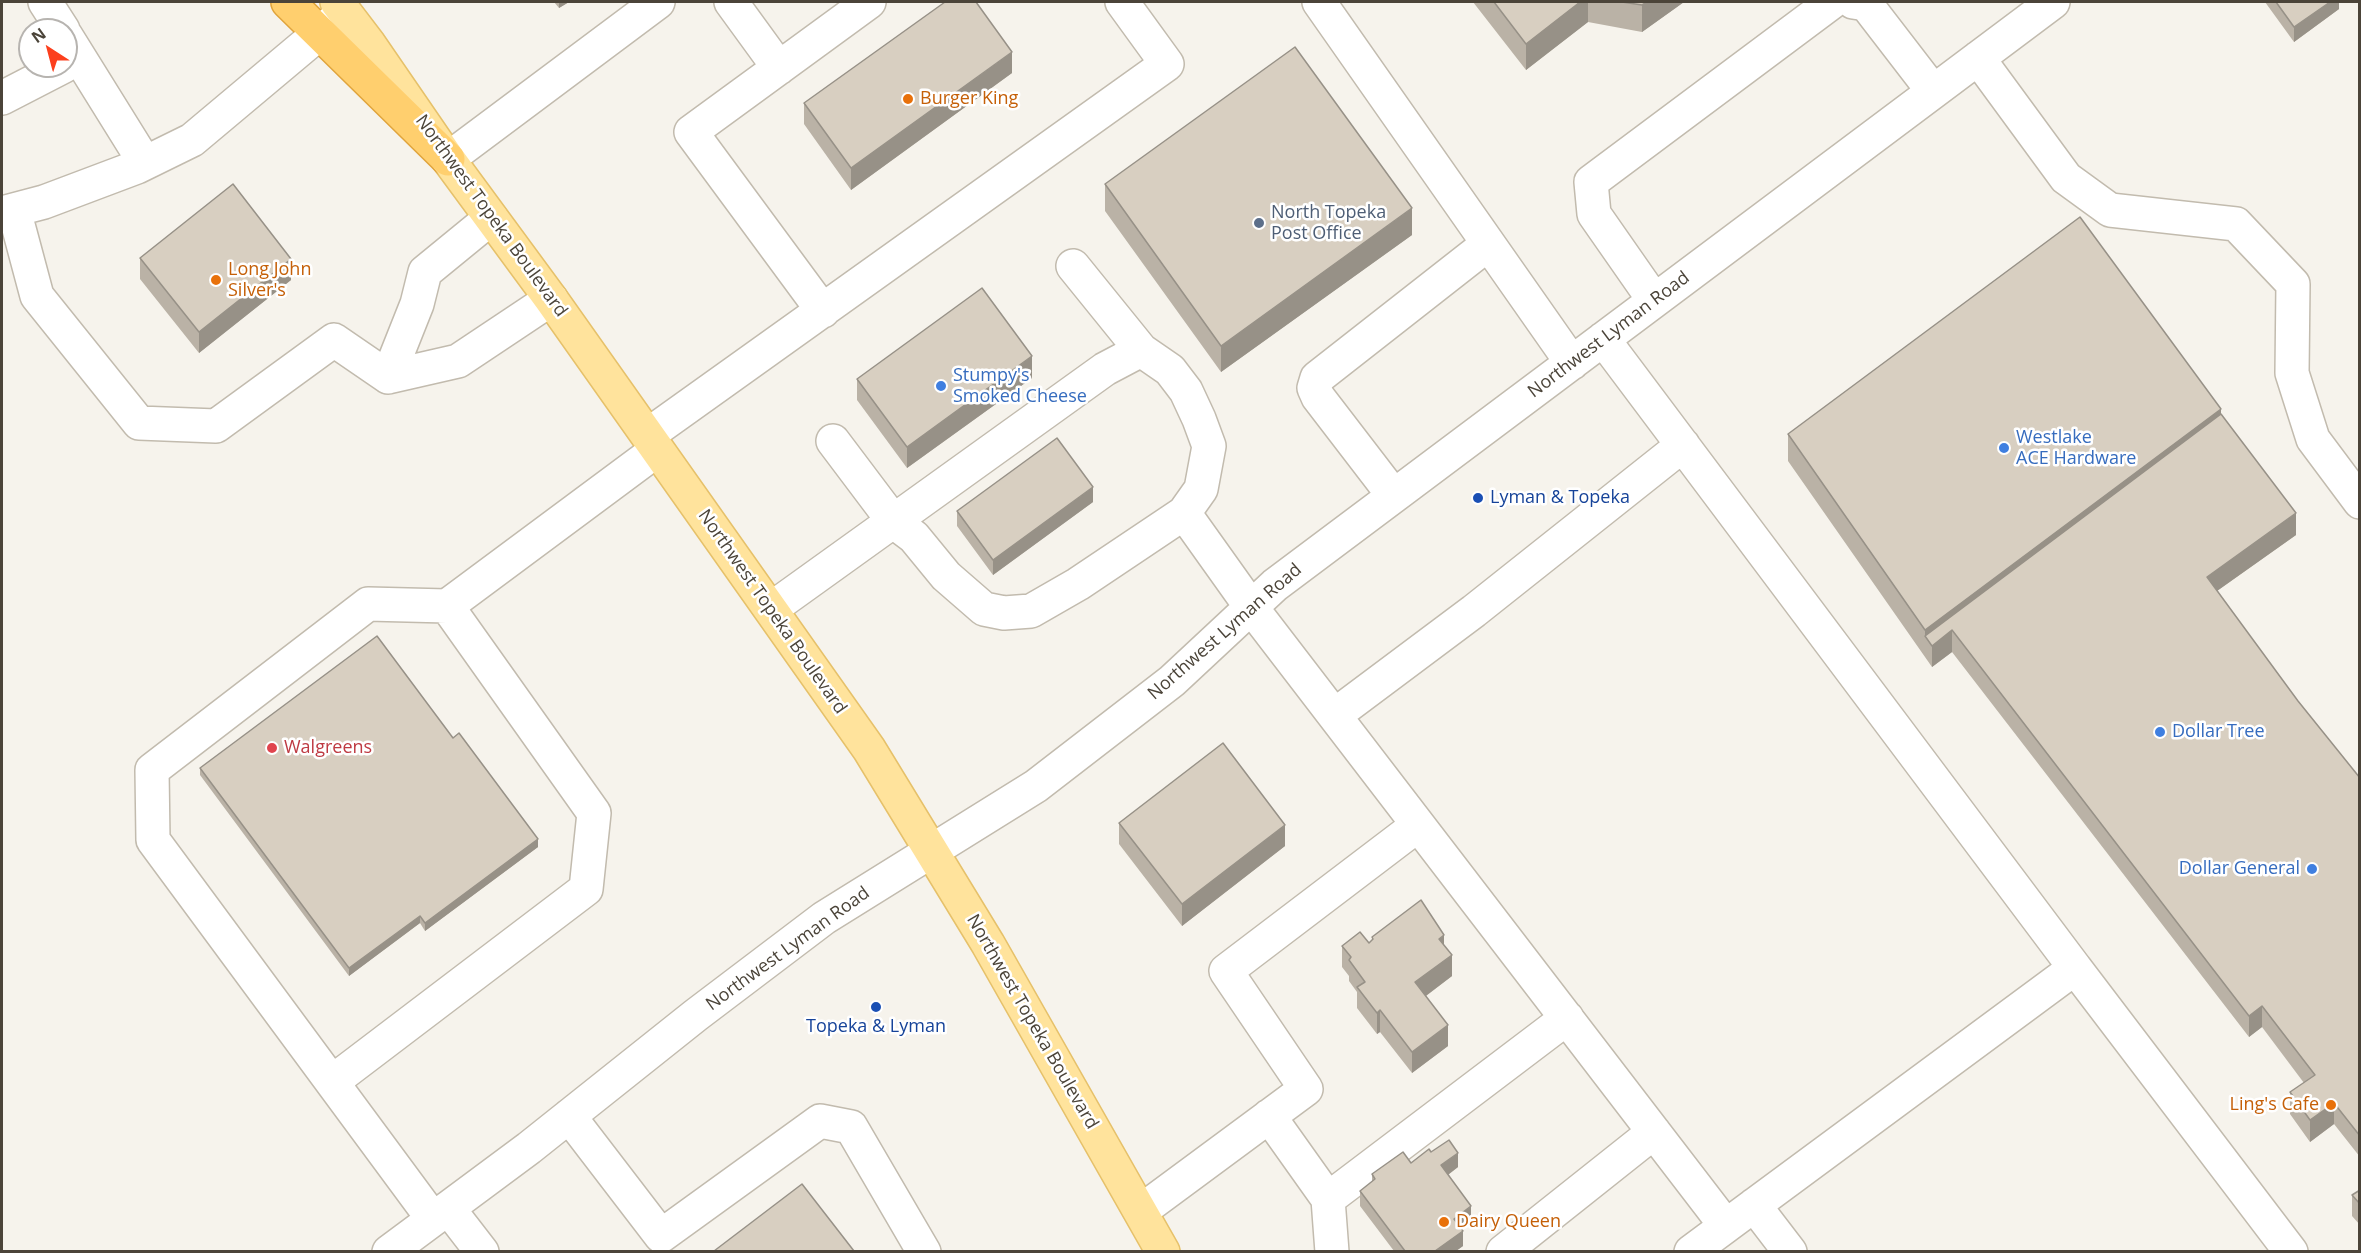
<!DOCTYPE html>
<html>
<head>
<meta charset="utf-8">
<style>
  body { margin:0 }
  #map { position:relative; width:2361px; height:1253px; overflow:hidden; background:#f6f3ec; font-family:"Open Sans",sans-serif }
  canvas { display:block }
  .frame { position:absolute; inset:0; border:3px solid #4b4439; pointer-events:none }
  .north { position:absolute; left:18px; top:18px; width:60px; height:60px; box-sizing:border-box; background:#fff; border:2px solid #b7b4b0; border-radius:50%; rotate:324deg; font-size:16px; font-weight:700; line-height:24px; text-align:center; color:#4b4439 }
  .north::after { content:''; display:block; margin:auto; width:21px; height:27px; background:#fc3f1d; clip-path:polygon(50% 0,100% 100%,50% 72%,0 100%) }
</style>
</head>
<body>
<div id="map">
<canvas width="2361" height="1253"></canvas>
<div class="frame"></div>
<div class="north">N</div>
</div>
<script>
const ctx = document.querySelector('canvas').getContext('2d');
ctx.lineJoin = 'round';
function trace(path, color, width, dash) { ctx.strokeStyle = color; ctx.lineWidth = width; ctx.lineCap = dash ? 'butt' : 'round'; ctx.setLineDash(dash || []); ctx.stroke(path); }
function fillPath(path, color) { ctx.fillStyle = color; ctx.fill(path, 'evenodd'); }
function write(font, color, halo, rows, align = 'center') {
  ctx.font = font + ' "Open Sans",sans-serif'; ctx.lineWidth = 5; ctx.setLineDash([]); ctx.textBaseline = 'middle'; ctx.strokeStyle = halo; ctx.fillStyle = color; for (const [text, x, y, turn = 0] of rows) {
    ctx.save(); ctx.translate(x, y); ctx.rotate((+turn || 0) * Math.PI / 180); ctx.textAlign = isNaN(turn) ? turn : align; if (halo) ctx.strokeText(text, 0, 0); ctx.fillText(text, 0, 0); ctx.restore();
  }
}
const minor = new Path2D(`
  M 45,2 L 63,30
  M 731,2 L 779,68
  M 1319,2 L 1572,363
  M 1853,2 L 1866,4 L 1933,91
  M 66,36 L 145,163
  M 1978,58 L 2066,178 L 2110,210 L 2236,224 L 2293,284 L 2292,373 L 2313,439 L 2360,502
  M 2,98 L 64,66
  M 448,159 L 658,2
  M 14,210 L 37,296 L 139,423 L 216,426 L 334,340 L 388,377 L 458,361 L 551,299
  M 2,213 L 44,202 L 137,167 L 192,140 L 341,15
  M 1654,300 L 1594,214 L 1591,182 L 1832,2
  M 823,311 L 691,132 L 869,2
  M 1603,339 L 2075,968 L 1726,1226
  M 388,377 L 417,304 L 425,272 L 491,218
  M 648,435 L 1167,64 L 1122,2
  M 833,441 L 894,522 L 914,537 L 946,576 L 984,609 L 1004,613 L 1031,611 L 1078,584 L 1184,513 L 1201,489 L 1209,446 L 1199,419 L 1186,391 L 1170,370 L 1141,350 L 1073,266
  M 1394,496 L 1318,397 L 1314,388 L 1317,378 L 1488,244
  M 1184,513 L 1251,607 L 1726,1226 L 1691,1252
  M 771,609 L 1105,369 L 1141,350
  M 1335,715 L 1474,611 L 1683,445
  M 2075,968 L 2291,1252
  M 332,1082 L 586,889 L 594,813 L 447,606
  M 569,1116 L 661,1236 L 820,1121 L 851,1127 L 924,1252
  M 1269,1116 L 1328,1199
  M 1754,1205 L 1790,1252
  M 448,1208 L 482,1252
  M 1141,1211 L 1306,1089 L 1226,971 L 1418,825
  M 433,1219 L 153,840 L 152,770 L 368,604 L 447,606 L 657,450
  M 389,1252 L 529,1148 L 696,1015 L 824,918 L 1036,786 L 1172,681 L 1275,585 L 2053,2
  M 1332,1252 L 1328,1199 L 1567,1018
  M 1503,1252 L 1654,1132`);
const major = new Path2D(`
  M 337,2 L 369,44 L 448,159 L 551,299 L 869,749 L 988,944 L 1163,1252`);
const highway = new Path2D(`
  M 288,2 L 448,159`);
trace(minor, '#c2bbae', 36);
trace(major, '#e6c16a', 36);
trace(highway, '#e0a43c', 36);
trace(minor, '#fff', 33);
trace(major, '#ffe39c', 33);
trace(highway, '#ffcf6e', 33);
fillPath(new Path2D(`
  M 554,2 L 569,2 L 559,8 Z
  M 1473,2 L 1684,2 L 1642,32 L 1588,22 L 1526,70 Z
  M 2265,2 L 2339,2 L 2339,9 L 2294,42 Z
  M 1012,73 L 851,190 L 804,124 L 804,103 Z
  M 1105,184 L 1412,235 L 1221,372 L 1105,211 Z
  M 140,258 L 291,280 L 199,353 L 140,279 Z
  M 1032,378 L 907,468 L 857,400 L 857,379 Z
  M 2221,414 L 2296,535 L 2217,591 L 2298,701 L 2360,778 L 2360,1157 L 2334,1124 L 2310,1142 L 2290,1114 L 2290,1092 L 2304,1083 L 2262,1027 L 2249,1037 L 1952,652 L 1932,667 L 1788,461 L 1788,434 Z
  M 1093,502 L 993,575 L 957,526 L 957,511 Z
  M 453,738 L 538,847 L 425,931 L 420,923 L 349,976 L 200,775 L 200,768 Z
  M 1119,823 L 1285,846 L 1182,926 L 1119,844 Z
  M 1372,937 L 1444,946 L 1452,976 L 1426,996 L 1448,1046 L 1412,1073 L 1380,1032 L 1377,1034 L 1357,1008 L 1357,992 L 1349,981 L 1349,976 L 1342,967 L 1342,946 L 1369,943 L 1372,940 Z
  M 1431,1152 L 1458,1167 L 1448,1175 L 1471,1221 L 1461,1228 L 1463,1246 L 1456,1251 L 1394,1251 L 1360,1206 L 1360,1191 L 1372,1182 L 1372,1174 L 1411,1163 Z
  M 2360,1190 L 2360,1225 L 2352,1216 L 2352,1195 Z`), '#bab2a6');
fillPath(new Path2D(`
  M 559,2 L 569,2 L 559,8 Z
  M 1580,2 L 1588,2 L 1588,22 L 1526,70 L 1526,44 Z
  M 1647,2 L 1684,2 L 1642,32 L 1642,5 Z
  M 2330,2 L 2339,2 L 2339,9 L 2294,42 L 2294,27 Z
  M 1012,52 L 1012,73 L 851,190 L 851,168 Z
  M 1412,208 L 1412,235 L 1221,372 L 1221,346 Z
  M 291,259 L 291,280 L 199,353 L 199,332 Z
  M 1032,356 L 1032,378 L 907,468 L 907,447 Z
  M 2221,409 L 2221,436 L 1952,630 L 1952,652 L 1932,667 L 1932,646 L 1925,636 L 1925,657 L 1925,630 Z
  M 1093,487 L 1093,502 L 993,575 L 993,560 Z
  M 2296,513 L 2296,535 L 2207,598 L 2207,577 Z
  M 1285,825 L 1285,846 L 1182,926 L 1182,904 Z
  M 538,839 L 538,847 L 425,931 L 425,923 Z
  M 420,916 L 420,923 L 349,976 L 349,968 Z
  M 1444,935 L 1444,957 L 1439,939 Z
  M 1452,955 L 1452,976 L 1415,1004 L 1415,982 Z
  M 2262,1006 L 2262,1027 L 2249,1037 L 2249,1016 Z
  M 1380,1010 L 1380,1032 L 1377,1034 L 1377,1013 Z
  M 1448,1025 L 1448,1046 L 1412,1073 L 1412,1052 Z
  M 2334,1103 L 2334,1124 L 2310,1142 L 2310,1120 Z
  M 1458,1153 L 1458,1167 L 1441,1180 L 1441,1165 Z
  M 1471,1206 L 1471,1221 L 1454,1233 L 1454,1219 Z
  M 1463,1231 L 1463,1246 L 1456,1251 L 1435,1251 Z`), '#979187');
const building = new Path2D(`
  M 945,2 L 976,2 L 1012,52 L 851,168 L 804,103 Z
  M 1494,2 L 1580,2 L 1526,44 Z
  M 1622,2 L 1647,2 L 1642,5 Z
  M 2276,2 L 2330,2 L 2294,27 Z
  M 1295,47 L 1412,208 L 1221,346 L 1105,184 Z
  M 233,184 L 291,259 L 199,332 L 140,258 Z
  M 2080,217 L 2221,409 L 1925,630 L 1788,434 Z
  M 982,288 L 1032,356 L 907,447 L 857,379 Z
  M 2221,414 L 2296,513 L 2207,577 L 2298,701 L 2360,778 L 2360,1136 L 2334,1103 L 2310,1120 L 2290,1092 L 2315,1075 L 2262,1006 L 2249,1016 L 1952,630 L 1932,646 L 1925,636 Z
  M 1057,438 L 1093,487 L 993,560 L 957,511 Z
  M 377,636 L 453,738 L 459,733 L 538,839 L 425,923 L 420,916 L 349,968 L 200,768 Z
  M 1223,743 L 1285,825 L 1182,904 L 1119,823 Z
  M 1421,900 L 1444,935 L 1439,939 L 1452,955 L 1415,982 L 1448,1025 L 1412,1052 L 1380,1010 L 1377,1013 L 1357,987 L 1365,982 L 1349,960 L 1351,957 L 1342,946 L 1360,932 L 1369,943 L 1373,939 L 1372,937 Z
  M 1449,1140 L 1458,1153 L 1441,1165 L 1471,1206 L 1454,1219 L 1463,1231 L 1435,1251 L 1405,1251 L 1360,1191 L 1375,1179 L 1372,1174 L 1403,1152 L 1411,1163 L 1429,1149 L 1431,1152 Z
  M 802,1184 L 854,1251 L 714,1251 Z
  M 2360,1190 L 2360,1204 L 2352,1195 Z`);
fillPath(building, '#d8cfc1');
trace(building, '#979187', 1.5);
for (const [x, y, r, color] of [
  [908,99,6,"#e8710a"],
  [1259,223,6,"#5c6f8a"],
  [216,280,6,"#e8710a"],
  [941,386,6,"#3f7fe0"],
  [2004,448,6,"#3f7fe0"],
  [1478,498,6,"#1a4fb4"],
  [2160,732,6,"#3f7fe0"],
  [272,748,6,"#e0444e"],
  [2312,869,6,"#3f7fe0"],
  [876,1007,6,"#1a4fb4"],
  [2331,1105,6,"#e8710a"],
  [1444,1222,6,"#e8710a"]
]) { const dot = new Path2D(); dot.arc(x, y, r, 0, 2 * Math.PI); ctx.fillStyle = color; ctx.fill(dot); trace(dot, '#fff', 2); }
write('18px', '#c56008', '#fff', [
  ["Burger King",920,99],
  ["Long John",228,270],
  ["Silver's",228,291],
  ["Ling's Cafe",2319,1105,"right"],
  ["Dairy Queen",1456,1222]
], 'left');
write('18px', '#4e5e75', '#fff', [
  ["North Topeka",1271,213],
  ["Post Office",1271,234]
], 'left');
write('18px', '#4b4439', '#fff', [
  ["Northwest Topeka Boulevard",491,216,54],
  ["Northwest Lyman Road",1609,335,-37],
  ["Northwest Topeka Boulevard",772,612,55],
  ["Northwest Lyman Road",1225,632,-41],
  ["Northwest Lyman Road",788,949,-36],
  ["Northwest Topeka Boulevard",1032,1022,60]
]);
write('18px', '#366cbe', '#fff', [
  ["Stumpy's",953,376],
  ["Smoked Cheese",953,397],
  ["Westlake",2016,438],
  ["ACE Hardware",2016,459],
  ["Dollar Tree",2172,732],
  ["Dollar General",2300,869,"right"]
], 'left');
write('18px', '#164399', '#fff', [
  ["Lyman & Topeka",1490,498],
  ["Topeka & Lyman",876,1027,"center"]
], 'left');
write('18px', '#be3a42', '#fff', [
  ["Walgreens",284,748]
], 'left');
</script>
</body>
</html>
